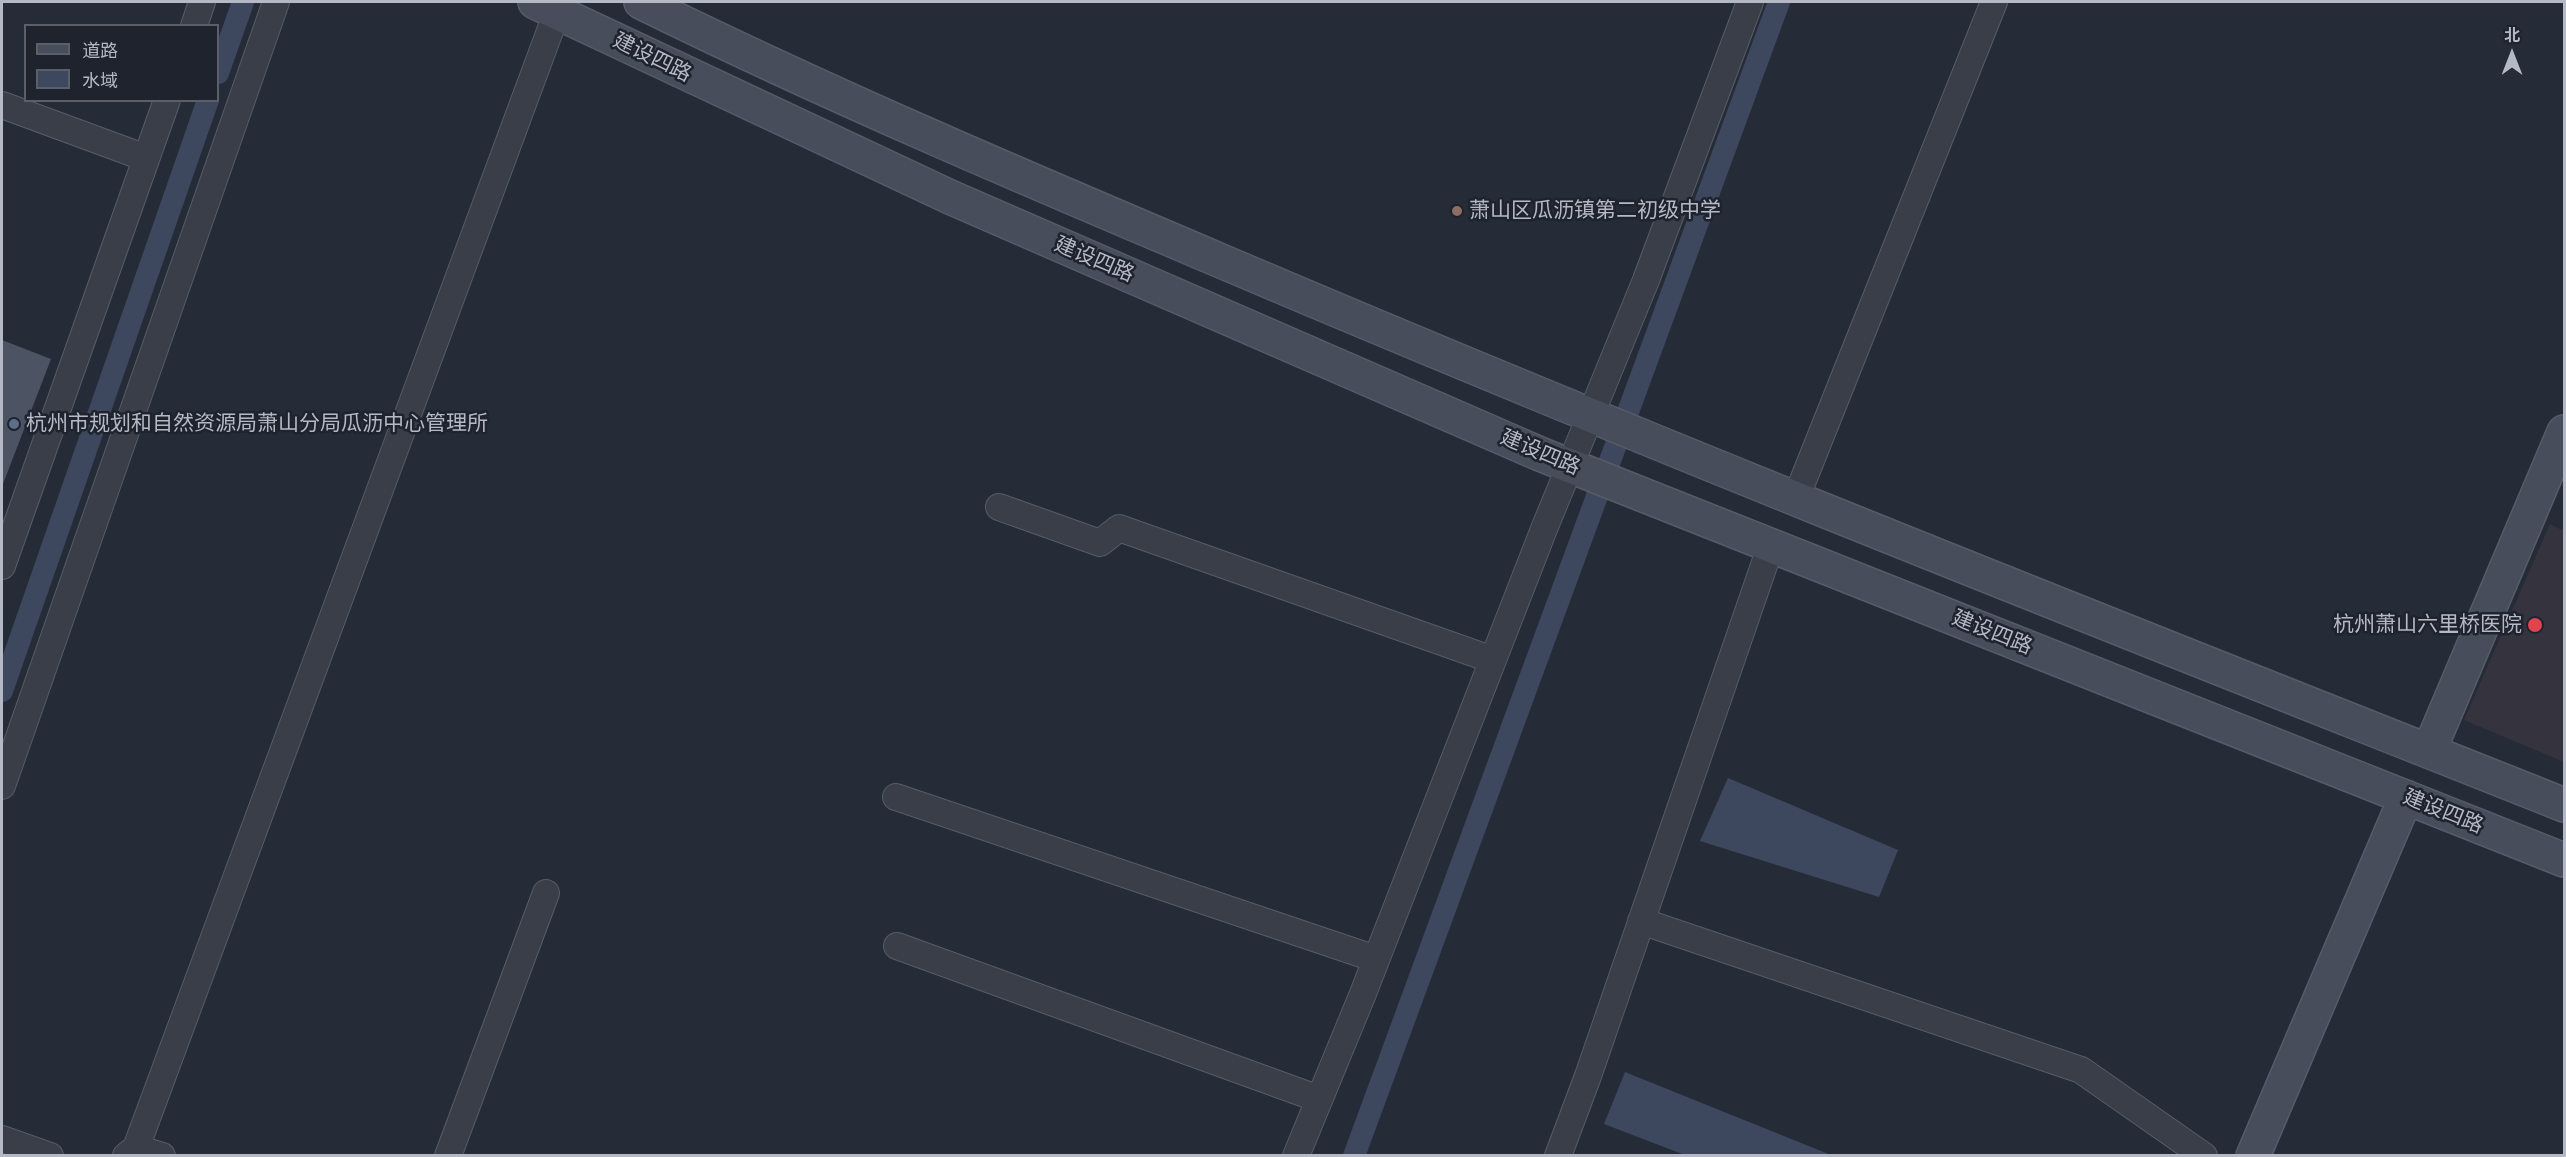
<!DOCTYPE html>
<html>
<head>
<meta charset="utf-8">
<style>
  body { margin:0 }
  #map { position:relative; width:2566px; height:1157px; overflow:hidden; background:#252c38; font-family:"Fira Sans Condensed","Noto Sans SC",sans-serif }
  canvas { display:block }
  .frame { position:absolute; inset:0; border:3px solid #b4b9c5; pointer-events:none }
  .legend { position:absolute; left:24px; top:24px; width:195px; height:78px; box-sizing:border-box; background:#1e232e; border:2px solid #5a5f6a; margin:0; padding:8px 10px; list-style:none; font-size:18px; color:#b4b9c5 }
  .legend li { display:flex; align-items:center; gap:12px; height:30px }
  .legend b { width:30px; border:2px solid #5a5f6a }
  .north { position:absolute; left:2482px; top:24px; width:60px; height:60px; -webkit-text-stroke:4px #1e232e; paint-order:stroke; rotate:0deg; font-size:16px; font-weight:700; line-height:24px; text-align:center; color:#b4b9c5 }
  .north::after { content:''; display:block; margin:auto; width:21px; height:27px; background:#b4b9c5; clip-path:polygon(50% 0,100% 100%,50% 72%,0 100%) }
</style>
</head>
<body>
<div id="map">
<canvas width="2566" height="1157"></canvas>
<div class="frame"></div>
<ul class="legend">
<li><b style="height:8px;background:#474d5b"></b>道路</li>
<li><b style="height:16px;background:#3d485f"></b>水域</li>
</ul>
<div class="north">北</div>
</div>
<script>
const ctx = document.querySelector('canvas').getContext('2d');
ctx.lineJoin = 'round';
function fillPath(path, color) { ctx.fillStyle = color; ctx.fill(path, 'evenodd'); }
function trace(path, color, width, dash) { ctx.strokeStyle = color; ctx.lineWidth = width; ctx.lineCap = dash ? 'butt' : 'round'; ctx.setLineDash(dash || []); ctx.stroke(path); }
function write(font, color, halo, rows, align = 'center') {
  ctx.font = font + ' "Fira Sans Condensed","Noto Sans SC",sans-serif'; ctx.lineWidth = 5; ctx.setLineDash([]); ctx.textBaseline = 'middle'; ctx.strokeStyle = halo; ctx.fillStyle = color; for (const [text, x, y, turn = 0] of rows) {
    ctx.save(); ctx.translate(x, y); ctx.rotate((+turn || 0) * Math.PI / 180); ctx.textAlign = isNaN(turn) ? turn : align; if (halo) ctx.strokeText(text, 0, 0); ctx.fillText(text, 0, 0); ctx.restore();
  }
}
fillPath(new Path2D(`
  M 2550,524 L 2564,531 L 2564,762 L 2464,720 Z`), '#35333e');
fillPath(new Path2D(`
  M 1728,778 L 1898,850 L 1879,897 L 1700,841 Z
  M 1625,1072 L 1831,1155 L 1685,1155 L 1604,1124 Z`), '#3d485f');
trace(new Path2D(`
  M 218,73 L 243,2
  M 2,691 L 208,100
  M 1354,1156 L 1779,2`), '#3d485f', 22);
fillPath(new Path2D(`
  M 2,340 L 51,359 L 3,484 L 2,484 Z`), '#4c5362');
const street = new Path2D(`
  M 194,26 L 202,2
  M 2,105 L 146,158
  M 1796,498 L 1994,2
  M 999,507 L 1100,543 L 1119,528 L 1493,660
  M 2,566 L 167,100
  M 2,786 L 276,2
  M 896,797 L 1376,959
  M 1641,921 L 2081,1070 L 2204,1156
  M 897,946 L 1319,1099
  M 2,1139 L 50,1156
  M 126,1156 L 136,1148 L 162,1156
  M 133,1156 L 557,12
  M 448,1156 L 546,893
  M 1296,1156 L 1362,996 L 1544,529 L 1646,280 L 1750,2
  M 1558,1156 L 1588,1076 L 1771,545`);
const secondary = new Path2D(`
  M 535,2 L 950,197 L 1540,454 L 2564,860
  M 641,2 C 854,107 1073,198 1292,291 C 1713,469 2139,636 2564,805
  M 2429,751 L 2564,432
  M 2253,1156 L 2406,797`);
trace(street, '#575c67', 28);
trace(secondary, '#575c67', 36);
trace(street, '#393e49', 26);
trace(secondary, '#474d5b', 33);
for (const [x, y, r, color] of [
  [1457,211,6,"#8d6e63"],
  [14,424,6,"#5c6f8a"],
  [2535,625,8,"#e0444e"]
]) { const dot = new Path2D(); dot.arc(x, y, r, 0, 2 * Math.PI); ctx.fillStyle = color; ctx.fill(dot); trace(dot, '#1e232e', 2); }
write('21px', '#b4b9c5', '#1e232e', [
  ["建设四路",652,58,26],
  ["建设四路",1094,260,23],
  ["建设四路",1540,453,23],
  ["建设四路",1992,633,22],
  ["建设四路",2443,812,22]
]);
write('21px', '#b4b9c5', '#1e232e', [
  ["萧山区瓜沥镇第二初级中学",1469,211],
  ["杭州市规划和自然资源局萧山分局瓜沥中心管理所",26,424],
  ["杭州萧山六里桥医院",2522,625,"right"]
], 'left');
</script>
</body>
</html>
